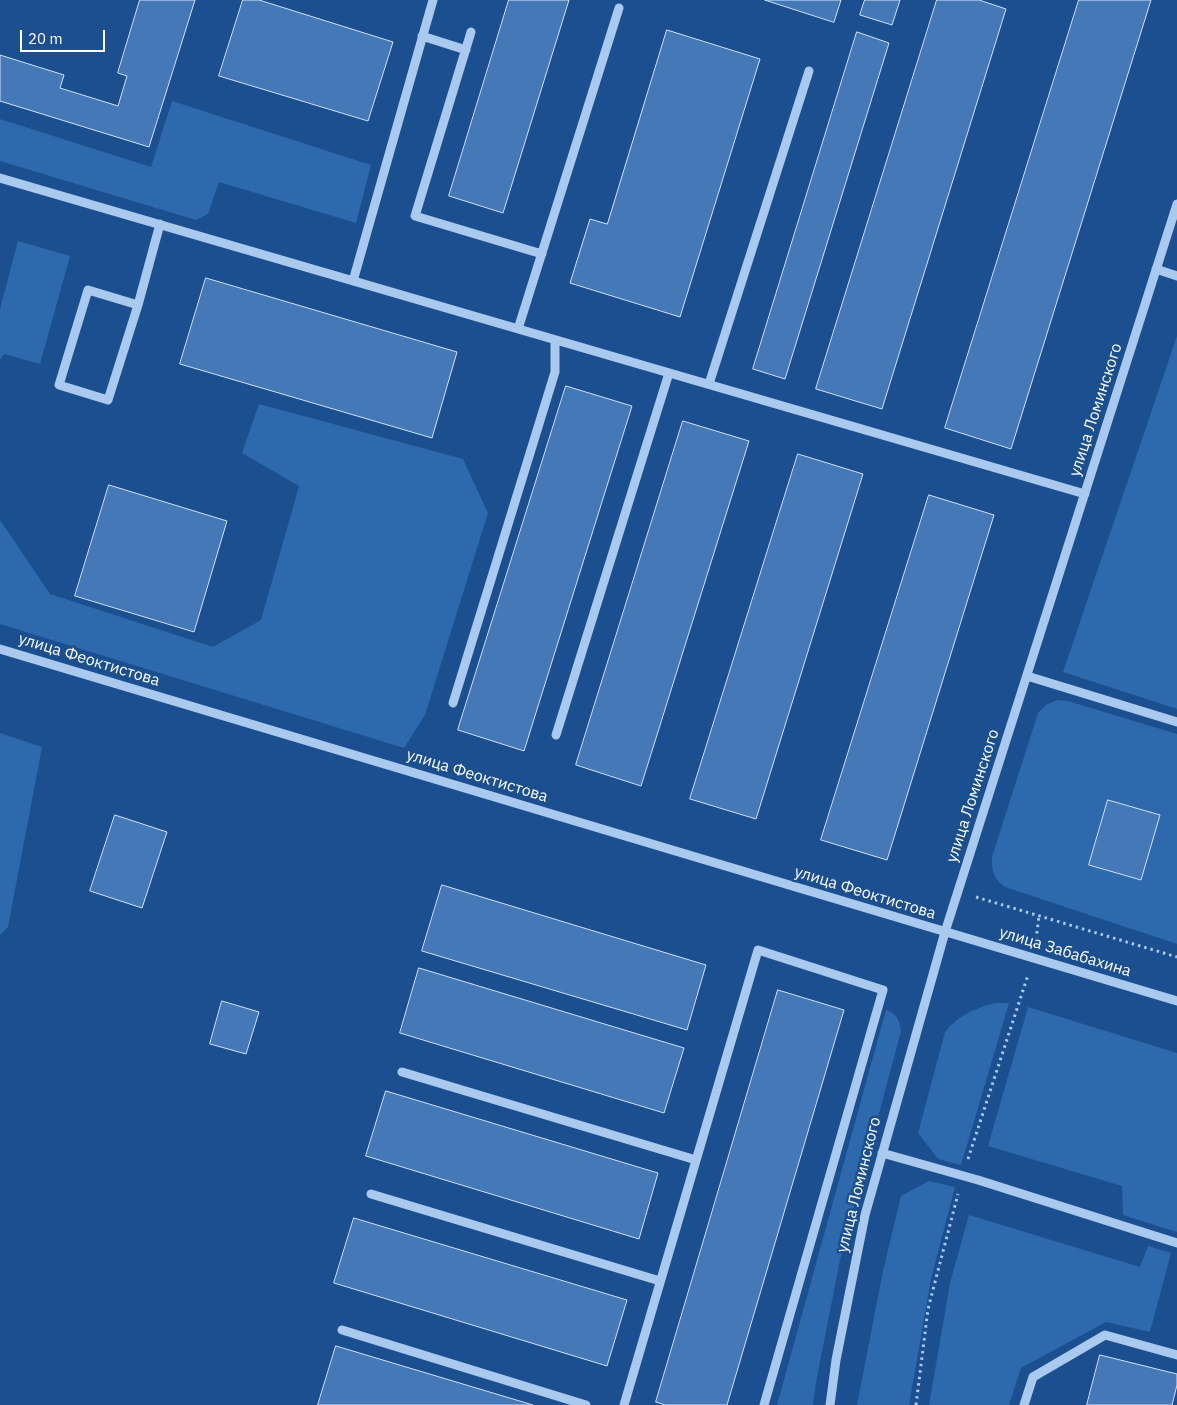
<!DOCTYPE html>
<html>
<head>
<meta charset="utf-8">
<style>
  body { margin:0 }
  #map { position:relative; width:1177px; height:1405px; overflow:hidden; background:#1b4f8f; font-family:"IBM Plex Sans",sans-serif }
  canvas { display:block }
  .scale { position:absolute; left:20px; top:30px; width:85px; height:22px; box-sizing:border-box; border:2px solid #fff; border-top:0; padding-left:6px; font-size:15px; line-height:18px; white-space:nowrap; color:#fff; -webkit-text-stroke:4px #1b4f8f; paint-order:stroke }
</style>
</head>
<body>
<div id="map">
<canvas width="1177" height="1405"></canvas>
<div class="scale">20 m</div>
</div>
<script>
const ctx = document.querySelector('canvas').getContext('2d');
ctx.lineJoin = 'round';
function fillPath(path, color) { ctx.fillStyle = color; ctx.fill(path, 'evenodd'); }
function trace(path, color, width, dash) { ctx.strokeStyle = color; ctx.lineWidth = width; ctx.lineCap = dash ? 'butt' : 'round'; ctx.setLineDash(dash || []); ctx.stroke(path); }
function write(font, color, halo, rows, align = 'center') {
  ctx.font = font + ' "IBM Plex Sans",sans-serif'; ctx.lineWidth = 5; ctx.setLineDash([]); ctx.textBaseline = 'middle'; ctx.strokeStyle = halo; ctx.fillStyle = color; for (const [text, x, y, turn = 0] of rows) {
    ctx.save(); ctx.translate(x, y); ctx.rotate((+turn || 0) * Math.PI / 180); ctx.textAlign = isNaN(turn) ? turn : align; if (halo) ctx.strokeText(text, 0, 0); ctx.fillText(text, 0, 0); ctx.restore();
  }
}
fillPath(new Path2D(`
  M 172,101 L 371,165 L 356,223 L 219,182 L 208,214 L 196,220 L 0,161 L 0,119 L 151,167 Z
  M 18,241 L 70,256 L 40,364 L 4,354 L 0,360 L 0,309 Z
  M 1177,336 L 1177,709 L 1063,672 Z
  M 259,404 L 463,459 L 488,513 L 425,715 L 404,748 L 0,624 L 0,520 L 50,594 L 213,647 L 261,620 L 299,486 L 242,453 Z
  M 1057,700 L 1068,701 L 1177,734 L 1177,944 L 1005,887 C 994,879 991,871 992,857 L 1038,713 L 1046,705 Z
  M 0,733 L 42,747 L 8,927 L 0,935 Z
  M 995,1003 L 1009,1003 L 961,1165 L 938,1159 L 918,1133 L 945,1032 C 957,1016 975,1008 995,1003 Z
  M 1028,1007 L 1177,1053 L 1177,1232 L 1123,1215 L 1122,1186 L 988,1146 Z
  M 886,1010 C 897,1014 899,1019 901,1031 L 840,1260 L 816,1382 L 813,1405 L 777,1405 Z
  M 929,1181 L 955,1187 L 931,1279 L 909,1405 L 857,1405 L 883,1271 L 901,1196 Z
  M 969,1215 L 1140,1267 L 1148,1246 L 1171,1253 L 1150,1332 L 1106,1322 L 1021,1368 L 1009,1405 L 929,1405 L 950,1283 Z`), '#2e69ad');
const building = new Path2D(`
  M 140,0 L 195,0 L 149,147 L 0,101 L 0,55 L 64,75 L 60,88 L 118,106 L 127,76 L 118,73 Z
  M 243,0 L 259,0 L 393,42 L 368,121 L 219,76 Z
  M 509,0 L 569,0 L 503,213 L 449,196 Z
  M 765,0 L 841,0 L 834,22 Z
  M 865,0 L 900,0 L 892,25 L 860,15 Z
  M 937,0 L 979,0 L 1006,9 L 882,409 L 816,389 Z
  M 1079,0 L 1151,0 L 1011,449 L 945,428 Z
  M 667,30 L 760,59 L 680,317 L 570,283 L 590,219 L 607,224 Z
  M 857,32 L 889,43 L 785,379 L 753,369 Z
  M 206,278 L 457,352 L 432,438 L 180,364 Z
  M 566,386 L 632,406 L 524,751 L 458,730 Z
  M 683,421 L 749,441 L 641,786 L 576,765 Z
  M 798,454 L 863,474 L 756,819 L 690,799 Z
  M 109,485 L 227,521 L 194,632 L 75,596 Z
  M 929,495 L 994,515 L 887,860 L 821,840 Z
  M 1108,800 L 1160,815 L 1141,880 L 1089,865 Z
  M 115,815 L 167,832 L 142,908 L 90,891 Z
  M 442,885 L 706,965 L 687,1030 L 422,951 Z
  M 419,968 L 684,1048 L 664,1113 L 400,1033 Z
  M 778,990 L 844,1010 L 727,1405 L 665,1405 L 656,1402 Z
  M 222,1001 L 259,1012 L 246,1054 L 210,1044 Z
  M 386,1091 L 658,1173 L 639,1239 L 366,1156 Z
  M 354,1218 L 627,1300 L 607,1366 L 334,1283 Z
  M 336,1346 L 533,1405 L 318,1405 Z
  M 1100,1355 L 1177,1374 L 1177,1385 L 1172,1405 L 1087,1405 Z`);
fillPath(building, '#4478b7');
trace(building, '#cfe3fa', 1);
trace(new Path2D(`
  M 976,897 L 1177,957
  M 1036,940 L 1039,916
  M 968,1159 L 1028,975
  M 916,1405 L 928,1309 L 958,1194`), '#a9c9ee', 3, [2.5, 4]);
trace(new Path2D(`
  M 471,32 L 415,216 L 542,254
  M 422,36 L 466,50
  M 0,178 L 1085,494
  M 1156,269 L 1177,276
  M 353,281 L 433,0
  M 138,305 L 88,290 L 59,385 L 108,400 L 138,305 L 160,224
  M 518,329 L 619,8
  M 709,384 L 809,71
  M 0,649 L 1177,1001
  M 1027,676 L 1177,722
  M 453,703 L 555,372 L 555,340
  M 556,735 L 669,373
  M 402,1072 L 696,1160
  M 882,1153 L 978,1180 L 1177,1243
  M 371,1194 L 660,1281
  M 342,1330 L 586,1405
  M 624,1405 L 758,950 L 883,990 L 764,1405
  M 830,1405 L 836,1360 L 865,1215 L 945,932 L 1177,204
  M 1024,1405 L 1033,1377 L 1105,1335 L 1177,1355`), '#a9c9ee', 9);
write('16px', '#fff', '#1b4f8f', [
  ["улица Ломинского",1096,410,-72],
  ["улица Феоктистова",89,660,17],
  ["улица Феоктистова",477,776,17],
  ["улица Ломинского",973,796,-72],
  ["улица Феоктистова",865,893,17],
  ["улица Забабахина",1065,952,17],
  ["улица Ломинского",859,1185,-76]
]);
</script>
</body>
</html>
